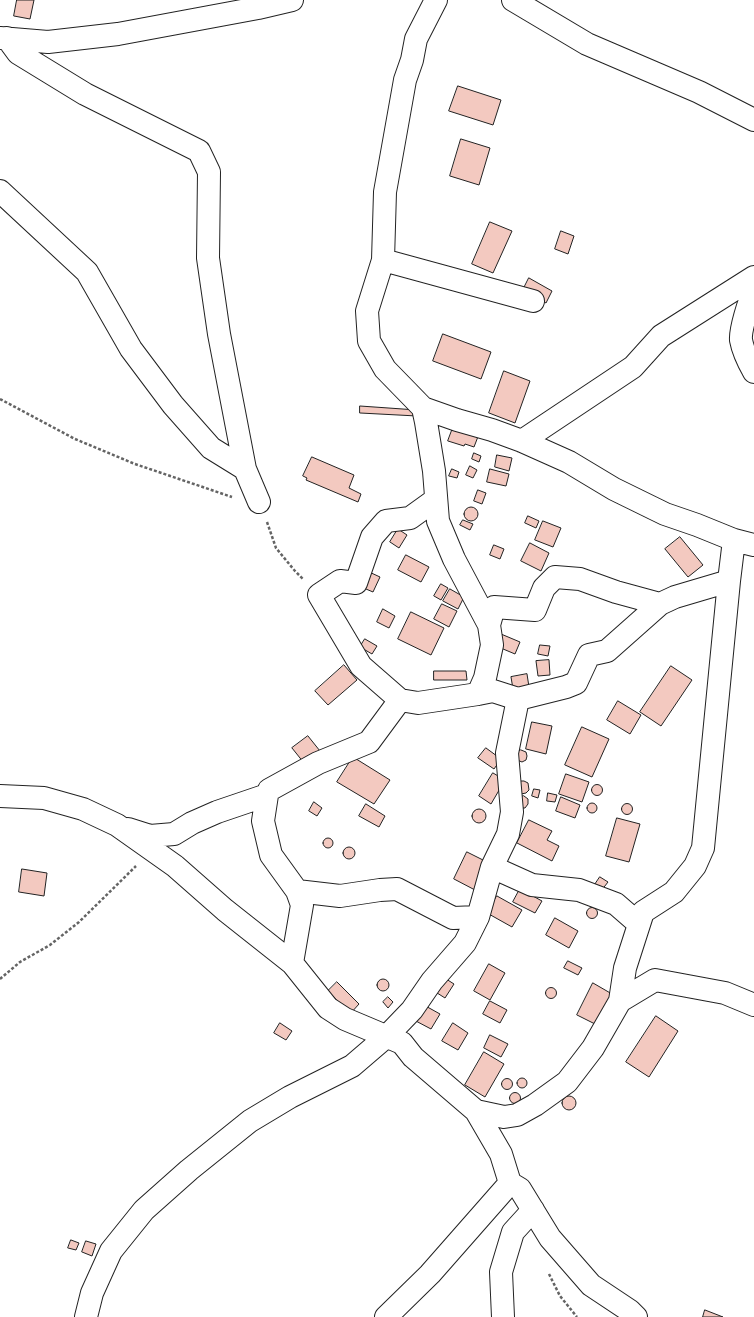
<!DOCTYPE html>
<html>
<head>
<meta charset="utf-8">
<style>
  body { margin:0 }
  canvas { display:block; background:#fff }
</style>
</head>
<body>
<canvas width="754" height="1317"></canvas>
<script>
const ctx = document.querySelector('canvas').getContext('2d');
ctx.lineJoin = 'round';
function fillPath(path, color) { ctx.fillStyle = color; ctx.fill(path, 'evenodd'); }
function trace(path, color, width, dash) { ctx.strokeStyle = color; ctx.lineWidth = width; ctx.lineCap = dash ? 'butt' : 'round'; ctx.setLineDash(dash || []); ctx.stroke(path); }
const building = new Path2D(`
  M 17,0 L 34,0 L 30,19 L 14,16 Z
  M 458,86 L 501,100 L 493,125 L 449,111 Z
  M 461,139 L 490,148 L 479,185 L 450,176 Z
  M 490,222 L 512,231 L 493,273 L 472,264 Z
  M 561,231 L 574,236 L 568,254 L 555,249 Z
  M 529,278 L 552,291 L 546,303 L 523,290 Z
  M 443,334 L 491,352 L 481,379 L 433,361 Z
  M 504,371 L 530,381 L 515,423 L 489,413 Z
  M 360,406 L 417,410 L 417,416 L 360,413 Z
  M 454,425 L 479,434 L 474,447 L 465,444 L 464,446 L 448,441 Z
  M 474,453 L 481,456 L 479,462 L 472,459 Z
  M 497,455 L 512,458 L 509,471 L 495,467 Z
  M 312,457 L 354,475 L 349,488 L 361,494 L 358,502 L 306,480 L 307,478 L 303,476 Z
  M 470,466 L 477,470 L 473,478 L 466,475 Z
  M 452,469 L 459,472 L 457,478 L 449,476 Z
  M 490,469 L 509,474 L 506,486 L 487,482 Z
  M 478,490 L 486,493 L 482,504 L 474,501 Z
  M464 514a7 7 0 1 1 14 0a7 7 0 1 1-14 0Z
  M 528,516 L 539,521 L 536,528 L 525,523 Z
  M 463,520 L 473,524 L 470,530 L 460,525 Z
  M 543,521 L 561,528 L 553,547 L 535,540 Z
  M 398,529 L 407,535 L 399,548 L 390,542 Z
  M 680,537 L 703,565 L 688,577 L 665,549 Z
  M 530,543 L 549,553 L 541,571 L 521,561 Z
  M 494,545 L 504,549 L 500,559 L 490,555 Z
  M 406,555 L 429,567 L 421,582 L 398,570 Z
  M 367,571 L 380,577 L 373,592 L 359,586 Z
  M 441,584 L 448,588 L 441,600 L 434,596 Z
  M 450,589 L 464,597 L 458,609 L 443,601 Z
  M 442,604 L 457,611 L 449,627 L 434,619 Z
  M 383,609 L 395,616 L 389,628 L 377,622 Z
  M 411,612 L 444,628 L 431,655 L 398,639 Z
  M 501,634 L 520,642 L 515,654 L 496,646 Z
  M 365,639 L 377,646 L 372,654 L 360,647 Z
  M 540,645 L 550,646 L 548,656 L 538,654 Z
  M 549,660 L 550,675 L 538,676 L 536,661 Z
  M 344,665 L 357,680 L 328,705 L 315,691 Z
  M 671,666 L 692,680 L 661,726 L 640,712 Z
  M 434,671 L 466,671 L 467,680 L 434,680 Z
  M 527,674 L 529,687 L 513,689 L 511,677 Z
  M 618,701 L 641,715 L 630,734 L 607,720 Z
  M 532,722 L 552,726 L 546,754 L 526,749 Z
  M 582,727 L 609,739 L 592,777 L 565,765 Z
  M 308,736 L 320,751 L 304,763 L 292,748 Z
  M 486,748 L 501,759 L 494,769 L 478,758 Z
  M 521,750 L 526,752 L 527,756 L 526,760 L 522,762 L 517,760 L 517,752 Z
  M 353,757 L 390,780 L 374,804 L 337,782 Z
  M 493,773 L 505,780 L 491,804 L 479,796 Z
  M 566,774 L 589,782 L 582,802 L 559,794 Z
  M 520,781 L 524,781 L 528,783 L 529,790 L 526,793 L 521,794 Z
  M591.5 790a5.5 5.5 0 1 1 11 0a5.5 5.5 0 1 1-11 0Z
  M 534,789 L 540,790 L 538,798 L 532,796 Z
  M 548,793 L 557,795 L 555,802 L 547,801 Z
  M 524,796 L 528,799 L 528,804 L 525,808 L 520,808 L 519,797 Z
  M 561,797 L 580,805 L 575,818 L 556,811 Z
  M 314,802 L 322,808 L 317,816 L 309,811 Z
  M587 808a5 5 0 1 1 10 0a5 5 0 1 1-10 0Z
  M621.5 809a5.5 5.5 0 1 1 11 0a5.5 5.5 0 1 1-11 0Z
  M 366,804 L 385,816 L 379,827 L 359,816 Z
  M472 816a7 7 0 1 1 14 0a7 7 0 1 1-14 0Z
  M 617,818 L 640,824 L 629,862 L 606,856 Z
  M 529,820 L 552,831 L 547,840 L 559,846 L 552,861 L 517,843 Z
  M323 843a5 5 0 1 1 10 0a5 5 0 1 1-10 0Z
  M343 853a6 6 0 1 1 12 0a6 6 0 1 1-12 0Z
  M 467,852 L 489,863 L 475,890 L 454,879 Z
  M 22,869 L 47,873 L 44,896 L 19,892 Z
  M 600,877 L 608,882 L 601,891 L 594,886 Z
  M 520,889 L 542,901 L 535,913 L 513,902 Z
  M 497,896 L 522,910 L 512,927 L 487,913 Z
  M586.5 913a5.5 5.5 0 1 1 11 0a5.5 5.5 0 1 1-11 0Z
  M 555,918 L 578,931 L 569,948 L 546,935 Z
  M 568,961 L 582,968 L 578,975 L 564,968 Z
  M 489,964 L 505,973 L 490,1000 L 474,991 Z
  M 443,977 L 454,984 L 445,998 L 434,991 Z
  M377 985a6 6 0 1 1 12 0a6 6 0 1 1-12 0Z
  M 337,982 L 359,1004 L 350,1014 L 328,991 Z
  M 593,983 L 612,994 L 595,1024 L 577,1015 Z
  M545.5 993a5.5 5.5 0 1 1 11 0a5.5 5.5 0 1 1-11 0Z
  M 388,997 L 393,1002 L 388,1008 L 383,1002 Z
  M 490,1001 L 507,1010 L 500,1023 L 483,1014 Z
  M 422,1004 L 440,1014 L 431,1029 L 414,1020 Z
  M 656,1016 L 678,1031 L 649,1077 L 626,1062 Z
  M 280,1023 L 292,1031 L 286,1040 L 274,1033 Z
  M 453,1023 L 468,1033 L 458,1050 L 442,1041 Z
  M 490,1035 L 508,1044 L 501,1057 L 484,1048 Z
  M 484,1052 L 504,1064 L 485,1097 L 465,1085 Z
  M517 1083a5 5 0 1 1 10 0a5 5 0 1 1-10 0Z
  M501.5 1084a5.5 5.5 0 1 1 11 0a5.5 5.5 0 1 1-11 0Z
  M509.5 1098a5.5 5.5 0 1 1 11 0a5.5 5.5 0 1 1-11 0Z
  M562 1103a7 7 0 1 1 14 0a7 7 0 1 1-14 0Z
  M 71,1240 L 79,1243 L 76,1250 L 68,1248 Z
  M 86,1241 L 96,1244 L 92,1256 L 82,1252 Z
  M 705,1310 L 723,1317 L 703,1317 Z`);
fillPath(building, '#f3c9c0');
trace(building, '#222', 1);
const minor = new Path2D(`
  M 513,0 L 587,44 L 699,92 L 754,120
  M 0,38 L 48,42 L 118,34 L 258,8 L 292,0
  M 7,38 L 18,53 L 85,94 L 199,151 L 209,172 L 208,258 L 219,334 L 245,469
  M 0,191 L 87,272 L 131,349 L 173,405 L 211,448 L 245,469 L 259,502
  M 383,260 L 533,301
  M 754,291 C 749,301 740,330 741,340 C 743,351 749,363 754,372
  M 423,408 L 457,420 L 492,430 L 522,441 L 569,462 L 614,489 L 665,514 L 697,525 L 734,540
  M 522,441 L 633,367 L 661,336 L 754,277
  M 435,500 L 410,518 L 386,521 L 372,537 L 356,583 L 340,581 L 319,595 L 361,666 L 400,700 L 418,703 L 478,694
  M 489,625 L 494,607 L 535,610 L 544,588 L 555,577 L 580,579 L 616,592 L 660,604
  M 518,699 L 566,687 L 576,683 L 589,655 L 607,651 L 660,604 L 675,597 L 729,581 L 734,540 L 754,545
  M 267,795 L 263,821 L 271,855 L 297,891 L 302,905 L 292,963
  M 0,796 L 44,798 L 83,809 L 117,825 L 175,866 L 225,910 L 292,963 L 328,1008 L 345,1019 L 402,1043 L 413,1057 L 476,1111 L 501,1154 L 510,1183 L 520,1189 L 550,1238 L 591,1285 L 630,1311 L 636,1317
  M 128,829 L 150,836 L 174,834 L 192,823 L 217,812 L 267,795 L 269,790 L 318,763 L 369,742 L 400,700
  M 492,867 L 532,885 L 579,890 L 616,904 L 639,924
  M 297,891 L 340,896 L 380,890 L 397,889 L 453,918 L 478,917
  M 620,1001 L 655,980 L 725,993 L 754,1005
  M 476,1111 L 504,1117 L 517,1115 L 535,1105 L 567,1082 L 593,1048 L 620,1001 L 625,968 L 643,912 L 674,892 L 695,866 L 703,848 L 729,581
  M 86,1317 L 92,1293 L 111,1251 L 144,1210 L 189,1170 L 250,1121 L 290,1097 L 352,1066 L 387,1036 L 412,1010 L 432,981 L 465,943 L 478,917 L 492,867 L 508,834 L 512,812 L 507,753 L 518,699 L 493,691 L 478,694 L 485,678 L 492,645 L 489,625 L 454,559 L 438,521 L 434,471 L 426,422 L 423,408 L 385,369 L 369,341 L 367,311 L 383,260 L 385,192 L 405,80 L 412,60 L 416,39 L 436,0
  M 386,1317 L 430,1274 L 510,1183
  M 503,1317 L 501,1272 L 513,1232 L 533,1210`);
trace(minor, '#222', 24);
trace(new Path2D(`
  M 0,399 L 75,439 L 135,464 L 232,497
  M 267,522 L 276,548 L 295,571 L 303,579
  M 0,979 L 20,962 L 50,945 L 79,922 L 136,866
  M 549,1274 L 560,1296 L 577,1317`), '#646464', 2.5, [3, 2]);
trace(minor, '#fff', 22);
</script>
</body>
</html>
